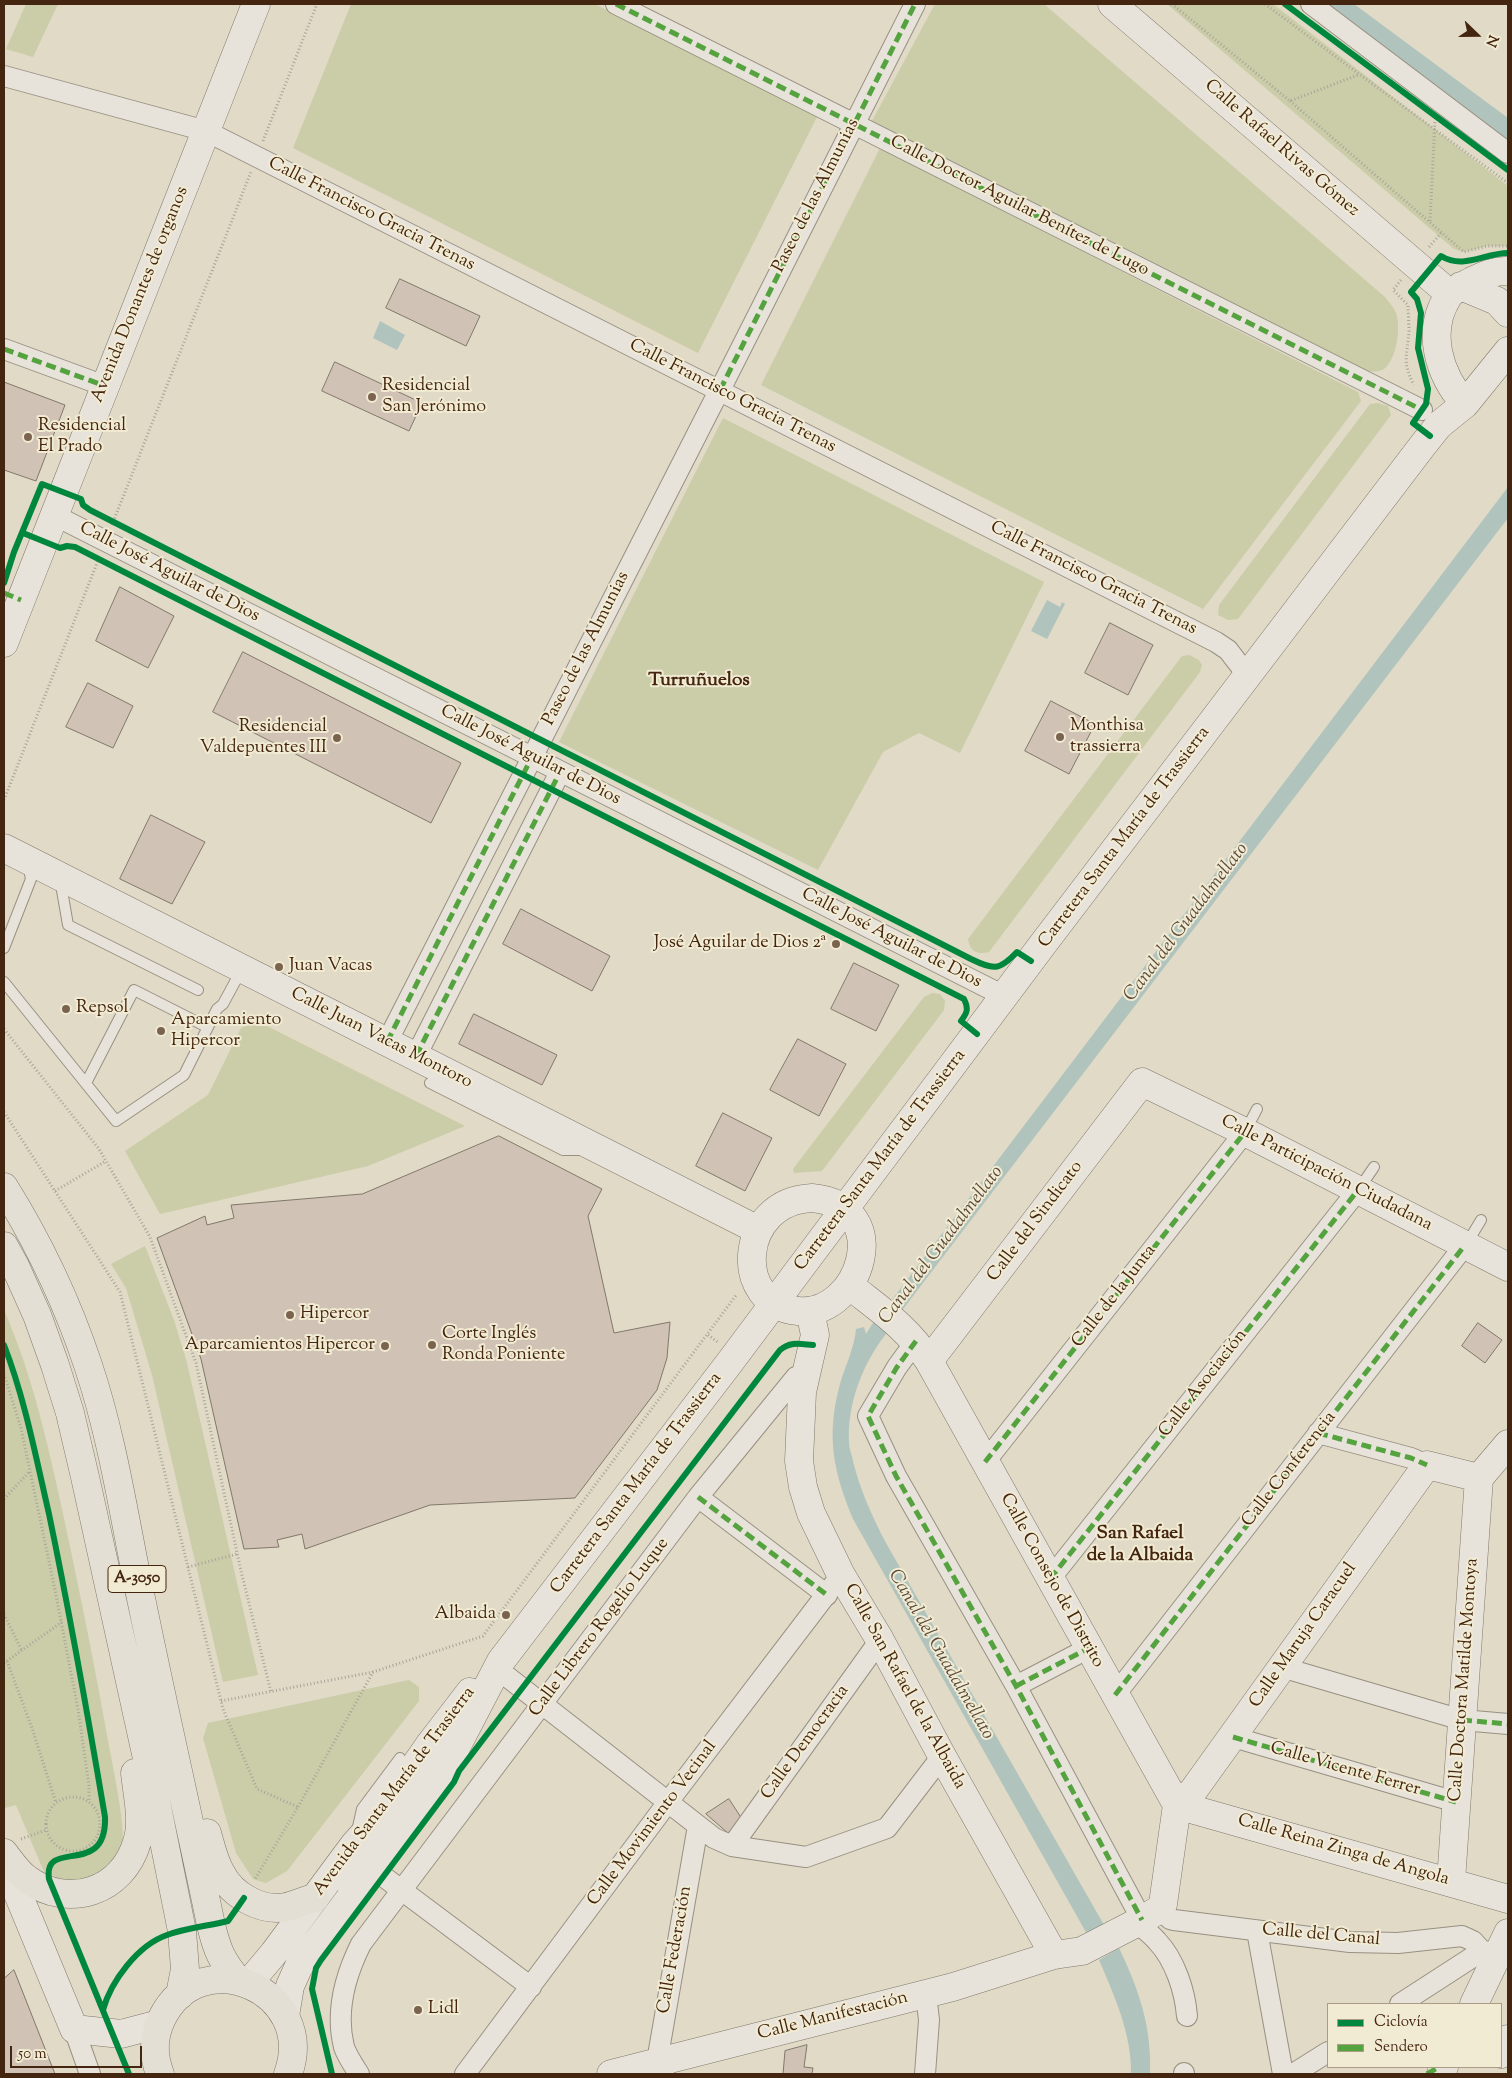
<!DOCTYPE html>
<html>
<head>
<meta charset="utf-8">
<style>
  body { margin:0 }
  #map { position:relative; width:1512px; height:2078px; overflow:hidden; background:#e0dac6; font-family:"Sorts Mill Goudy",serif }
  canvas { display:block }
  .frame { position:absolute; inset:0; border:5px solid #44250f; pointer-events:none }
  .legend { position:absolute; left:1327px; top:2003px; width:175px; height:65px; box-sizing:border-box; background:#f2ebd3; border:1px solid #ac9c85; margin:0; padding:6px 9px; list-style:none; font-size:15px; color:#44250f }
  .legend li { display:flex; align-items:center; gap:10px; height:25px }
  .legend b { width:25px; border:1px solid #ac9c85 }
  .north { position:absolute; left:1452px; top:10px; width:50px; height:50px; -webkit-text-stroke:4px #f2ebd3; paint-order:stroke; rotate:112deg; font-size:14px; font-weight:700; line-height:20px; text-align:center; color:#44250f }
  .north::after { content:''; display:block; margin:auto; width:18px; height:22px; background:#44250f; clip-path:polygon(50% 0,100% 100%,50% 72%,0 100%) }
  .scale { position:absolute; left:10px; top:2046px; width:132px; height:22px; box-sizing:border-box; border:2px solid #44250f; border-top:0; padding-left:6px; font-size:15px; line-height:18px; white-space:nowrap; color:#44250f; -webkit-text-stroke:4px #f2ebd3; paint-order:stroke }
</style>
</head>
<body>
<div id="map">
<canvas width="1512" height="2078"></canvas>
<div class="frame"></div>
<ul class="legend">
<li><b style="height:6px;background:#00873e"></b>Ciclovía</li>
<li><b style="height:6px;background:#55a33f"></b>Sendero</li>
</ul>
<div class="north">N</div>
<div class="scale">50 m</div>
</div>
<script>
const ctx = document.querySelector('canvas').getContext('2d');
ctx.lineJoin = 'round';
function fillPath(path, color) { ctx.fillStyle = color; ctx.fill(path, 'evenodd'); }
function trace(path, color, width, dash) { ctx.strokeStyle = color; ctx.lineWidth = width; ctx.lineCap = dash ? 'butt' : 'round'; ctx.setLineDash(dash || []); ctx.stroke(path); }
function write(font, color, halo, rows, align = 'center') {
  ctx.font = font + ' "Sorts Mill Goudy",serif'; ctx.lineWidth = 4; ctx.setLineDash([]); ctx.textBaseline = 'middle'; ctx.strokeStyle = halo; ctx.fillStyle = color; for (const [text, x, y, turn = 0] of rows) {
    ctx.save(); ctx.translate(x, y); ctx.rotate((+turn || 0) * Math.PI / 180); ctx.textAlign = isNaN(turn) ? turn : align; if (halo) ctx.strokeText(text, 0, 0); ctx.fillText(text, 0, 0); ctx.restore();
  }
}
fillPath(new Path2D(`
  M 26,4 L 58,4 L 33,57 L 6,49 Z
  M 351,4 L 595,4 L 817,117 L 698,353 L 293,148 Z
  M 935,4 L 1044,4 L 1385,297 C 1389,302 1394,308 1396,313 C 1401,327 1397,359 1384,369 C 1378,373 1368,371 1361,371 L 872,121 Z
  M 1167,4 L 1273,4 L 1508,186 L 1508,246 L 1487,246 L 1464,252 L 1454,249 Z
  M 880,148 L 1358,392 L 1361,401 L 1203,609 L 761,385 Z
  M 1378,403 L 1388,406 L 1391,415 L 1238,619 L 1228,620 L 1218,615 L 1219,605 L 1370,404 Z
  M 723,418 L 1044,582 L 960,753 L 919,733 L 883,752 L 818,870 L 559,742 Z
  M 1189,655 L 1199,660 L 1202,665 L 1200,672 L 989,952 C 976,955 970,951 968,939 L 1182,656 Z
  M 932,993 L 940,994 L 945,1001 L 944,1010 L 822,1171 L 794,1173 L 793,1169 L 924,997 Z
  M 257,1021 L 465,1126 L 368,1166 L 160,1214 L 125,1151 L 208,1095 L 241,1028 Z
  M 145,1246 L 174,1320 L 187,1363 L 258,1675 L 223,1682 L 152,1375 L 126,1288 L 111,1264 Z
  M 4,1310 C 32,1374 47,1441 62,1509 C 79,1588 95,1667 109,1746 C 113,1768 127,1832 122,1851 C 120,1855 115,1859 112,1862 C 91,1884 71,1885 44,1872 L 16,1805 L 5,1808 L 4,1805 Z
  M 409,1680 L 419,1687 L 419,1701 L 287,1871 L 266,1883 L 253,1879 L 236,1853 L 203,1738 L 208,1723 Z`), '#cacda8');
fillPath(new Path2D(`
  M 1327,4 L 1354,4 L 1508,118 L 1508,140 Z
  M 380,321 L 405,335 L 397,350 L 373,338 Z
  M 1508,487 L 1508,518 L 900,1313 L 888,1305 Z
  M 1047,600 L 1060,607 L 1062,602 L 1065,604 L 1047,639 L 1031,631 Z
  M 876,1318 L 889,1330 C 864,1361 847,1401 849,1443 C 849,1449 852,1455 853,1461 C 860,1490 872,1516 886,1543 L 1104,1925 L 1087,1934 L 853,1519 C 834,1473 826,1438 839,1388 C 844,1367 854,1351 856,1329 L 864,1327 L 866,1334 Z
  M 1119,1948 C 1139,1990 1152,2027 1150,2074 L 1131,2074 C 1132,2034 1114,1995 1099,1960 Z`), '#b0c4bd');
const building = new Path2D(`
  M 400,279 L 480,316 L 466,346 L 386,308 Z
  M 335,362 L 422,403 L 409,431 L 322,391 Z
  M 4,382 L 65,405 L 36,481 L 4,470 Z
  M 120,587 L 174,616 L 148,668 L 96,641 Z
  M 1110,623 L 1153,645 L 1128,695 L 1085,673 Z
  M 243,652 L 461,763 L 431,823 L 213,712 Z
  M 88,683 L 133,706 L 113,748 L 66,727 Z
  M 1051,701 L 1095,724 L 1069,774 L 1025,751 Z
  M 151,815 L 205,842 L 172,904 L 120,879 Z
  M 521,909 L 610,956 L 592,991 L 503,944 Z
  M 854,963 L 899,985 L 876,1031 L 831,1009 Z
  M 474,1014 L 557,1055 L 542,1085 L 459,1044 Z
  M 798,1039 L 846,1064 L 819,1116 L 770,1090 Z
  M 723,1113 L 772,1138 L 745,1191 L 696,1166 Z
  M 499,1136 L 602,1189 L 588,1216 L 614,1333 L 670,1322 L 667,1358 L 657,1390 L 575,1498 L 430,1505 L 305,1549 L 302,1534 L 277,1540 L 279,1547 L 244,1549 L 201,1359 L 157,1238 L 205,1216 L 207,1225 L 234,1218 L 231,1205 L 362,1194 Z
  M 1478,1323 L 1502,1340 L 1485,1363 L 1462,1346 Z
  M 729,1799 L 742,1819 L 729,1834 L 706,1814 Z
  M 14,1970 L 55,2074 L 4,2074 L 4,1979 Z
  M 807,2045 L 804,2067 L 813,2068 L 812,2074 L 783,2074 L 785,2051 Z`);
fillPath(building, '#d0c2b4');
trace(building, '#81786b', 1);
const lane = new Path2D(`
  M 60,879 L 68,925 L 198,990
  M 4,948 L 31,879 L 28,865
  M 4,982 L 116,1121 L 184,1075 L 217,1009 L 223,1004 L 242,969
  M 86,1083 L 134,990 L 207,1027
  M 430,1083 L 563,1150 L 583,1150
  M 1246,1130 L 1257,1109
  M 1359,1189 L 1374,1167
  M 1466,1245 L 1481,1220
  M 357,1831 L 362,1809 L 400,1758
  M 343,1890 L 345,1882 L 379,1836`);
const street = new Path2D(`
  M 616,4 L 1422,410
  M 1311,4 L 1508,153
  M 4,76 L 206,131 L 1216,642 L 1228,650 L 1248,676
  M 4,349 L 105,386
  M 720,390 L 915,4
  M 54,515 L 1006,997
  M 387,1042 L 719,391
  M 416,1056 L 560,772
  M 916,1341 L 897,1367 L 868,1416 L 896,1476 L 1016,1686 L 1142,1920
  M 1318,1433 L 1411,1458 L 1427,1465
  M 985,1462 L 1245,1132
  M 698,1497 L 827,1595
  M 1050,1579 L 1358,1190
  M 1281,1667 L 1462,1720 L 1508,1724
  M 496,1668 L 714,1838 L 732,1846 L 806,1857 L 887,1828 L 942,1756
  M 1016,1686 L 1089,1648
  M 1115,1695 L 1465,1245
  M 1233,1737 L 1456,1802
  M 732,1846 L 880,1640
  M 372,1868 L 531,1987
  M 1160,1909 L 1170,1919 L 1174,1920 L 1350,1942 L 1398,1943 L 1462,1936 L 1473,1941 L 1482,1951
  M 1137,1923 C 1144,1929 1151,1934 1157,1941 C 1175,1960 1185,1991 1187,2016
  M 1257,1931 L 1283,2074
  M 1400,2004 L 1482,1951 L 1495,1952
  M 74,2029 L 90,2074
  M 359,2074 C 354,2066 347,2056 344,2047 C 335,2011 345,1976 361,1944 L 698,1497 L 796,1377 L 805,1378
  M 465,2074 L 668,1802 L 841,1575
  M 664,2074 L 659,2050 L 698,1826
  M 925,2074 L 929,2020 L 926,1994
  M 1184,2074 L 1184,2073
  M 1293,2074 L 1328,2052`);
const secondary = new Path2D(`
  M 1112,4 L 1450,294
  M 1461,286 L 1497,301 L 1508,313
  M 1465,404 C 1439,375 1425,331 1449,295 C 1454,289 1465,285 1472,281 C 1483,276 1495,270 1508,271
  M 4,643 L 256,4
  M 4,848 L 758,1230
  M 812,1198 C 897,1206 860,1317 798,1311 C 731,1305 738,1201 812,1198 Z
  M 810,1311 L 815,1335 L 802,1392 L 799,1461 L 803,1487 L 811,1513 L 841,1575 L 880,1640 L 942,1756 L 1054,1955
  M 929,1361 L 1142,1082 L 1245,1132 L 1508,1267
  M 1479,1478 L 1508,1444
  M 1177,1805 L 1193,1791 L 1427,1465 L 1479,1478
  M 1177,1805 L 1508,1899
  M 4,1860 L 74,2029 L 121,2034 L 159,2024
  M 1451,1881 L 1479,1478
  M 248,1984 L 274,1953 L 354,1845 L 380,1816 L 430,1744 L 470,1692
  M 1474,2004 L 1508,1933
  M 285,2016 L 290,1986 L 299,1966 L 439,1780 L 501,1661 L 730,1362 L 1043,944 L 1423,445 L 1439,425 L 1465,404 L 1508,351
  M 1501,2054 L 1508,2039
  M 611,2074 L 953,1987 L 1054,1955 L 1082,1951 L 1142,1920 L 1160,1909 L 1163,1904 L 1177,1805 L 929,1361 C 907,1327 880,1310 849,1285
  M 1441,2074 L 1444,2067`);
const highway = new Path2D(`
  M 4,1187 C 39,1243 67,1302 88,1365 C 114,1442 125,1524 142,1603 C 164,1711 189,1818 211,1925 C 217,1950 222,1962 239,1981
  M 4,1246 L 15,1266 L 37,1315 L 55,1365 L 70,1413 L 85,1477 L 150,1772 L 182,1931 L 185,1969 L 180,1995
  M 207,1833 C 211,1847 214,1861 221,1873 C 232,1895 261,1912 286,1907 C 295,1905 305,1900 315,1898
  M 4,1853 C 11,1862 18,1873 27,1879 C 69,1910 123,1891 137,1842 C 144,1821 137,1794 135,1773
  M 160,2074 C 153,2056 153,2036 162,2018 C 201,1940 318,1991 288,2074`);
trace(lane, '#989082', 12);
trace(street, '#989082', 22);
trace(secondary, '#81786b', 29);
trace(highway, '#81786b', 29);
trace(new Path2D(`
  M 1172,4 L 1290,101 L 1358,75
  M 1265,4 L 1359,74 L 1508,183
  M 1290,101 L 1464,252 L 1487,246 L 1508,246
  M 263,141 L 317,4
  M 1430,221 L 1435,120
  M 1429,247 L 1442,232
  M 1401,280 L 1393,290 L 1408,305 C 1408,313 1409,322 1409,330 C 1408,354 1401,361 1414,385
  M 112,525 L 251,172
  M 4,800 L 99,558
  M 4,1029 L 99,1149 L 150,1237 L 196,1363 L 241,1571 L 271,1692
  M 4,1112 L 120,1292 L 223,1709 L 257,1789 L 298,1807 L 255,1879
  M 55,1191 L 106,1161
  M 708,1335 L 719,1343
  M 4,1374 L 21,1428 L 55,1590 L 78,1709 L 89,1786 L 89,1801
  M 4,1499 L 29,1472
  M 188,1567 L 237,1554
  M 4,1614 L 22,1651
  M 7,1661 L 32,1728 L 56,1803
  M 4,1663 L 62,1622
  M 221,1701 L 373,1672
  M46 1824a27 27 0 1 1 54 0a27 27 0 1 1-54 0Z
  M 298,1807 L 373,1672 L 483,1636 L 737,1294
  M 21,1839 L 46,1830`), '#a9a49a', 3, [1, 2.5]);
trace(lane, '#e7e3da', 10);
trace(street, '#e7e3da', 20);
trace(secondary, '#e7e3da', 28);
trace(highway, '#e3dfd4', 28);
trace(new Path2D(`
  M 616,4 L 1422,410
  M 4,349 L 105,386
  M 720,390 L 915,4
  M 4,593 L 21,600
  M 387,1042 L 532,757
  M 416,1056 L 560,772
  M 916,1341 L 897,1367 L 868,1416 L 896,1476 L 1016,1686 L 1142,1920
  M 1318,1433 L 1411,1458 L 1427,1465
  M 985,1462 L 1245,1132
  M 698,1497 L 827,1595
  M 1050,1579 L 1358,1190
  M 1016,1686 L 1089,1648
  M 1115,1695 L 1465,1245
  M 1462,1720 L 1508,1724
  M 1233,1737 L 1456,1802
  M 1427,2074 L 1439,2067`), '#55a33f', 5, [10, 5]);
trace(new Path2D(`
  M 1285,4 L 1508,170
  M 1430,436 L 1413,423 L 1426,404 L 1428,389 L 1418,348 L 1421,313 L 1417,299 L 1411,292 L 1441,256 C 1464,270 1484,253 1508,253
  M 23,533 L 60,548 L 67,546 L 75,547 L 964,999 C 969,1009 967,1013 961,1021 L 977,1034
  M 4,583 L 14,552 L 42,484 L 81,499 L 83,505 L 90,510 L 971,959 C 994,970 999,971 1017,952 L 1031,961
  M 4,1345 C 25,1399 36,1458 49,1514 C 70,1615 88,1716 105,1817 C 107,1879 43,1837 49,1879 L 129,2074
  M 103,2010 C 111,1981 138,1945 167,1935 C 186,1928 208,1926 228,1921 L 244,1898
  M 332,2074 L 312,1989 L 316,1968 L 321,1960 L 454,1782 L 459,1771 L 780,1350 C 791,1341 800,1344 813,1345`), '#00873e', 6);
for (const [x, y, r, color] of [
  [372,397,5,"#7b644f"],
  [28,437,5,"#7b644f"],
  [1060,737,5,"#7b644f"],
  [337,738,5,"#7b644f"],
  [836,944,5,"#7b644f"],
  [279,967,5,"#7b644f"],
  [66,1009,5,"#7b644f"],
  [161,1031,5,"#7b644f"],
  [290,1315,5,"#7b644f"],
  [432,1345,5,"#7b644f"],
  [385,1346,5,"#7b644f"],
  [506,1615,5,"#7b644f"],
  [418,2010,5,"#7b644f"]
]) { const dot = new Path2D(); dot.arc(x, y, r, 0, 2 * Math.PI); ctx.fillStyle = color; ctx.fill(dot); trace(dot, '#f2ebd3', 2); }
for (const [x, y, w] of [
  [137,1579,58]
]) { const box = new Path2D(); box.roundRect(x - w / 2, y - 13.5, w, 27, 4); ctx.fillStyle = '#f2ebd3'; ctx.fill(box); trace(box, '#44250f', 1); }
write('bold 16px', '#44250f', null, [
  ["A-3050",137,1579]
]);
write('18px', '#44250f', '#f2ebd3', [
  ["Calle Rafael Rivas Gómez",1281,149,41],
  ["Paseo de las Almunias",817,196,-63],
  ["Calle Doctor Aguilar Benítez de Lugo",1019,207,27],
  ["Calle Francisco Gracia Trenas",371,215,27],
  ["Avenida Donantes de organos",141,295,-68],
  ["Calle Francisco Gracia Trenas",732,397,27],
  ["Calle José Aguilar de Dios",169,573,27],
  ["Calle Francisco Gracia Trenas",1093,579,27],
  ["Paseo de las Almunias",587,649,-63],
  ["Calle José Aguilar de Dios",530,756,27],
  ["Carretera Santa María de Trassierra",1125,838,-53],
  ["Calle José Aguilar de Dios",891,939,27],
  ["Calle Juan Vacas Montoro",381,1039,27],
  ["Carretera Santa María de Trassierra",881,1161,-53],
  ["Calle Participación Ciudadana",1326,1174,27],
  ["Calle del Sindicato",1036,1222,-53],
  ["Calle de la Junta",1115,1297,-52],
  ["Calle Asociación",1204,1384,-52],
  ["Calle Conferencia",1290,1470,-52],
  ["Carretera Santa María de Trassierra",637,1484,-53],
  ["Calle Consejo de Distrito",1051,1581,61],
  ["Calle Librero Rogelio Luque",600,1628,-53],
  ["Calle Maruja Caracuel",1304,1636,-55],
  ["Calle Doctora Matilde Montoya",1465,1680,-86],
  ["Calle San Rafael de la Albaida",904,1687,61],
  ["Calle Democracia",806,1743,-54],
  ["Calle Vicente Ferrer",1345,1770,16],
  ["Avenida Santa María de Trasierra",395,1792,-53],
  ["Calle Movimiento Vecinal",653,1824,-53],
  ["Calle Reina Zinga de Angola",1343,1851,16],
  ["Calle del Canal",1321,1936,5],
  ["Calle Federación",676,1950,-80],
  ["Calle Manifestación",833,2017,-14]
]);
write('18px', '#44250f', '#f2ebd3', [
  ["Residencial",382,387],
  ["San Jerónimo",382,408],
  ["Residencial",38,427],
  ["El Prado",38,448],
  ["Monthisa",1070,727],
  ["trassierra",1070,748],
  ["Residencial",327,728,"right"],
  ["Valdepuentes III",327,749,"right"],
  ["José Aguilar de Dios 2ª",826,944,"right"],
  ["Juan Vacas",289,967],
  ["Repsol",76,1009],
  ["Aparcamiento",171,1021],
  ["Hipercor",171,1042],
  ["Hipercor",300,1315],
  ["Corte Inglés",442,1335],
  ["Ronda Poniente",442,1356],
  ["Aparcamientos Hipercor",375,1346,"right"],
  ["Albaida",496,1615,"right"],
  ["Lidl",428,2010]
], 'left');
write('bold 19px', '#44250f', '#f2ebd3', [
  ["Turruñuelos",699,682],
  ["San Rafael",1140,1535],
  ["de la Albaida",1140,1557]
]);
write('italic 19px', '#5a4a3a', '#f2ebd3', [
  ["Canal del Guadalmellato",1187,923,-53],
  ["Canal del Guadalmellato",942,1246,-53],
  ["Canal del Guadalmellato",940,1655,60]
]);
</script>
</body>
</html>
